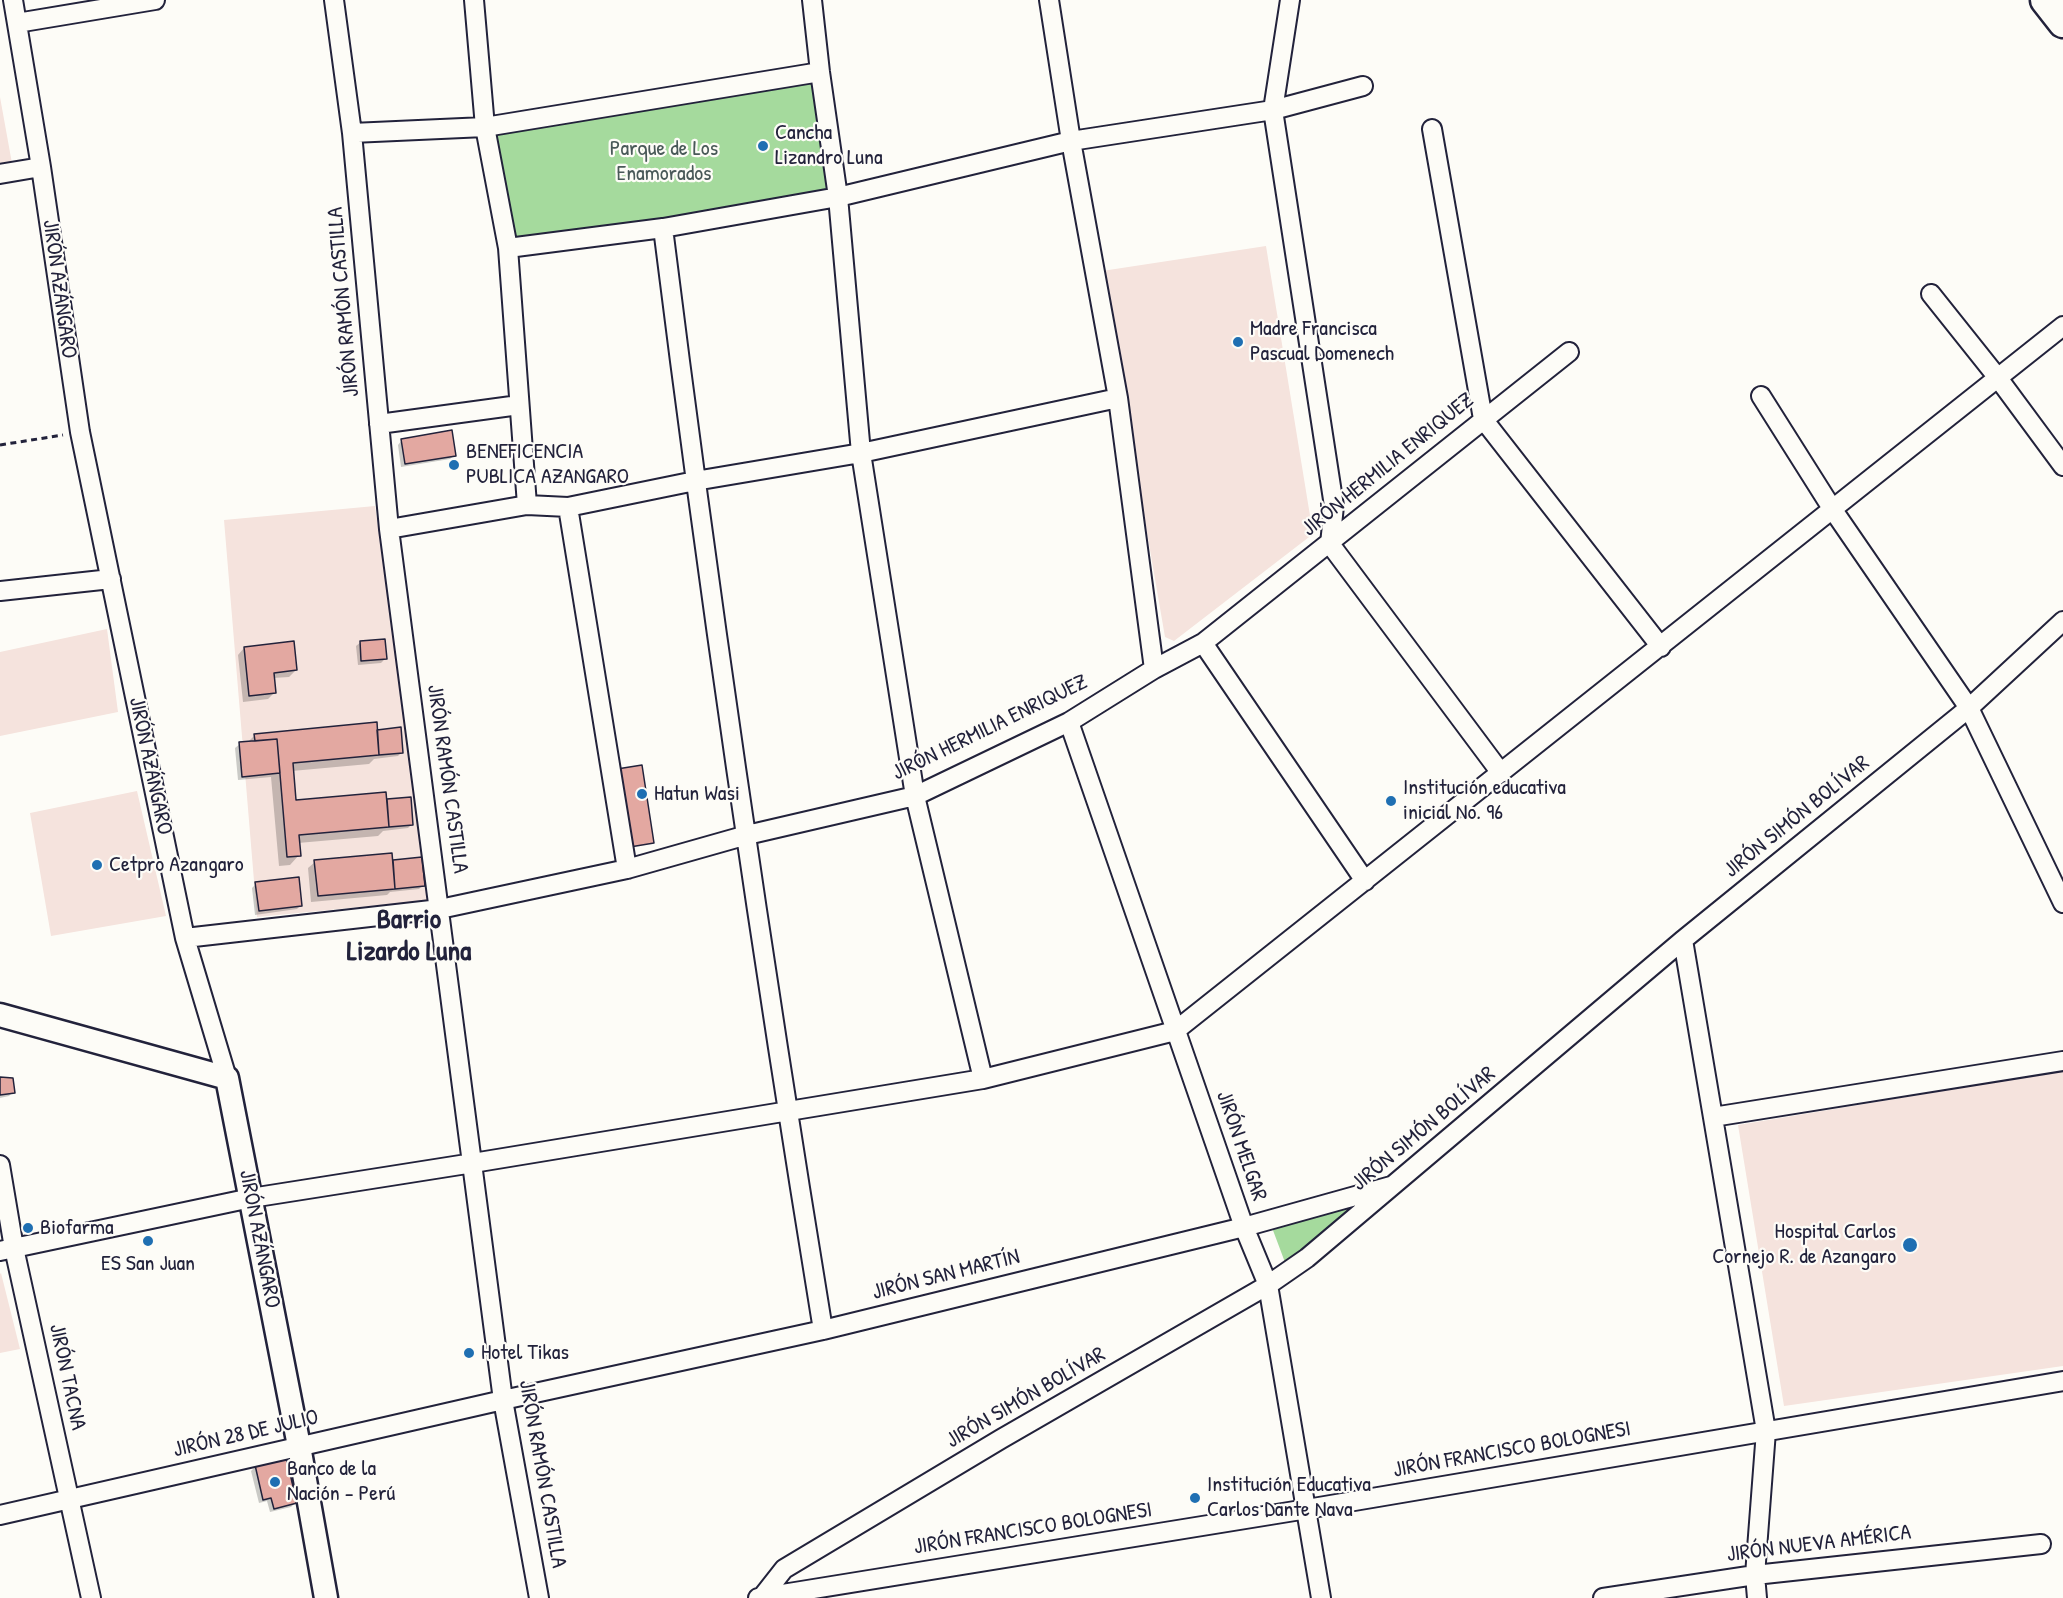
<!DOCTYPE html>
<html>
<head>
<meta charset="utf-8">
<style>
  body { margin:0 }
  canvas { display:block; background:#fdfcf7 }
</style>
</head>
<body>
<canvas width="2063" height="1598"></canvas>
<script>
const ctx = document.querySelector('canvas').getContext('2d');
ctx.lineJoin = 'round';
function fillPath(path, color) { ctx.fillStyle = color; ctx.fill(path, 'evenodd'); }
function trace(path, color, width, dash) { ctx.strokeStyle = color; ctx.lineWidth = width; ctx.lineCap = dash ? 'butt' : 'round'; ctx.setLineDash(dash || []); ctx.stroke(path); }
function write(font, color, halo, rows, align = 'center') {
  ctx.font = font + ' "Patrick Hand",sans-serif'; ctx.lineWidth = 4.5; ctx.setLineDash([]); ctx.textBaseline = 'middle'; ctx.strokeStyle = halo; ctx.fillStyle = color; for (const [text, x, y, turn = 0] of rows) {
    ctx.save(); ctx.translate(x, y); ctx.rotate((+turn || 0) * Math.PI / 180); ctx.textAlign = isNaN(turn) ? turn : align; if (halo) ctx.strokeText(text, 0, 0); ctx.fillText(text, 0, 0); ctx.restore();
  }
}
fillPath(new Path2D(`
  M 0,97 L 13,169 L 0,170 Z
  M 1266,246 L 1313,534 L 1174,641 L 1165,637 L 1102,271 Z
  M 375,506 L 432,900 L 257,917 L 224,520 Z
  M 107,629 L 118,712 L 0,736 L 0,652 Z
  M 137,791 L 166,916 L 51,936 L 30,813 Z
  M 2063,1071 L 2063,1366 L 1784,1406 L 1738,1125 Z
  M 1,1273 L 20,1349 L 0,1353 L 0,1274 Z`), '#f5e3dd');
fillPath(new Path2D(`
  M 815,77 L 838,197 L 508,248 L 490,127 Z
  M 1383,1190 L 1286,1265 L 1268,1217 Z`), '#a5da9d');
fillPath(new Path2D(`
  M 402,440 L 455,455 L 450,459 L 401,467 L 398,445 Z
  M 361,642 L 385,659 L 381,663 L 358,665 L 356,646 Z
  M 244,648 L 296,670 L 289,677 L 273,678 L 274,693 L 268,699 L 243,702 L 238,655 Z
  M 376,733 L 402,752 L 398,756 L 374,759 L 369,764 L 292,771 L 294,802 L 385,803 L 387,800 L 412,824 L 408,828 L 383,831 L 378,836 L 298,843 L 299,855 L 290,865 L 279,866 L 271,777 L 238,780 L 235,748 L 240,744 L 247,743 L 255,735 Z
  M 315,862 L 392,864 L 394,862 L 423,885 L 419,889 L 390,892 L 387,895 L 311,902 L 308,868 Z
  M 256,884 L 301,905 L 297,909 L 255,915 L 252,888 Z
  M 0,1079 L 13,1092 L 9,1096 L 0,1098 Z
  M 255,1467 L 296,1502 L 291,1507 L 270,1512 L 267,1501 L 259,1503 L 251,1471 Z`), '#0003');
const building = new Path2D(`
  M 452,430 L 456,456 L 405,464 L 401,439 Z
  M 385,639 L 387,659 L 361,661 L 360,641 Z
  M 294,641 L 297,670 L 274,673 L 276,693 L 249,696 L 244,647 Z
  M 377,722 L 379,755 L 293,763 L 296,800 L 386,792 L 389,827 L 299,835 L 301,856 L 287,857 L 277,739 L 255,741 L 254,734 Z
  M 401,727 L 403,753 L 379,755 L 377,730 Z
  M 277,739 L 280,773 L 242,777 L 239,742 Z
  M 642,765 L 654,843 L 630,847 L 617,769 Z
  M 411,797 L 413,825 L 389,827 L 387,799 Z
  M 392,853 L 395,889 L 318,896 L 314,860 Z
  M 422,857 L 425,886 L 395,889 L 393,860 Z
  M 299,877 L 302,906 L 259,911 L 255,882 Z
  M 0,1077 L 13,1078 L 15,1093 L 0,1095 Z
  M 286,1457 L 297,1503 L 274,1509 L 271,1498 L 263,1500 L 255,1465 Z`);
fillPath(building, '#e3a8a1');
trace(building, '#22223b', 1.5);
const minor = new Path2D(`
  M 13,0 L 41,167 L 80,432 L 185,938 L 227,1078
  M 334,0 L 352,133 L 389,529 L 503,1400 L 539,1598
  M 474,0 L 485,127 L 508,248 L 527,505
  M 812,0 L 820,72 L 838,197 L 861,453 L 915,796 L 983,1079
  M 1049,0 L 1071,141 L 1118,398 L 1154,669
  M 1290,0 L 1273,110 L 1334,506 L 1330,544 L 1501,773
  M 17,23 L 155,0
  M 1432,129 L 1483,419 L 1661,647
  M 352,133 L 485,127 L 820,72
  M 0,174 L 41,167
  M 663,228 C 709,596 763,964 823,1330
  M 508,248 L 663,228 L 838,197 L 1071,141 L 1273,110 L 1363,86
  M 1931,294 L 1998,378 L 2063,466
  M 1761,396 L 1833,510 L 1969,708 L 2063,903
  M 379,424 L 519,405
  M 568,507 L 627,869
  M 389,529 L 527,505 L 568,507 L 695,481 L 861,453 L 1118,398
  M 0,591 L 111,579
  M 1203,643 L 1365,881
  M 1069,722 L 1244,1227 L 1268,1285 L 1321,1598
  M 185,938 L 440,909 L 627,869 L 747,835 L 915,796 L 1069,722 L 1154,669 L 1203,643 L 1569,352
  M 1683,940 L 1766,1431 L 1755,1575 L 1757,1598
  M 1713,1117 L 2063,1061
  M 0,1165 L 14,1248 L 91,1598
  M 0,1251 L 251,1198 L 473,1163 L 983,1079 L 1175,1031 L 2063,326
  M 0,1515 L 503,1400 L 823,1330 L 1244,1227 L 1391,1186
  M 762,1597 L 784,1569 L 1001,1439 L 1268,1285 L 1307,1258 L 1683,940 L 1969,708 L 2063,621
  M 758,1598 L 1307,1509 L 2063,1381
  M 1603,1598 L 1755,1575 L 2041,1544`);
const tertiary = new Path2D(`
  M 0,1015 L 227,1078 L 299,1446 L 326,1598`);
const trunk = new Path2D(`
  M 2045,0 L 2063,23`);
trace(minor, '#22223b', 22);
trace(tertiary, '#22223b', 27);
trace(trunk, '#22223b', 33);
trace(new Path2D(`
  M 0,445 L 63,435`), '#22223b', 3, [6, 4.5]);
trace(minor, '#fdfcf7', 18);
trace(tertiary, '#fdfcf7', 22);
trace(trunk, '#fdfcf7', 28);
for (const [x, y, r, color] of [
  [763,146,6,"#1f6fb2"],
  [1238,342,6,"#1f6fb2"],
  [454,465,6,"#1f6fb2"],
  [642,794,6,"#1f6fb2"],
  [1391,801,6,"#1f6fb2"],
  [97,865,6,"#1f6fb2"],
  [28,1228,6,"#1f6fb2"],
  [148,1241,6,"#1f6fb2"],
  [1910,1245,8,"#1f6fb2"],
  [469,1353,6,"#1f6fb2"],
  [275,1482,6,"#1f6fb2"],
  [1195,1498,6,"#1f6fb2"]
]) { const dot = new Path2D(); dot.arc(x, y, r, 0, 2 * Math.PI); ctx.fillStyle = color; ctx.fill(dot); trace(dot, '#fdfcf7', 2); }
write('22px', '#22223b', '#fdfcf7', [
  ["Cancha",775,133],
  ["Lizandro Luna",775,158],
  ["Madre Francisca",1250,329],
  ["Pascual Domenech",1250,354],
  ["BENEFICENCIA",466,452],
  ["PUBLICA AZANGARO",466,477],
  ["Institución educativa",1403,788],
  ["inicial No. 96",1403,813],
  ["Hatun Wasi",654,794],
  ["Cetpro Azangaro",109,865],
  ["Biofarma",40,1228],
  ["Hospital Carlos",1896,1232,"right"],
  ["Cornejo R. de Azangaro",1896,1257,"right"],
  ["ES San Juan",148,1264,"center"],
  ["Hotel Tikas",481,1353],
  ["Banco de la",287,1469],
  ["Nación - Perú",287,1494],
  ["Institución Educativa",1207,1485],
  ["Carlos Dante Nava",1207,1510]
], 'left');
write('22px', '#495958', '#fdfcf7', [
  ["Parque de Los",664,149],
  ["Enamorados",664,174]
]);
write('22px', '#22223b', '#fdfcf7', [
  ["JIRÓN AZÁNGARO",59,289,82],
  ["JIRÓN RAMÓN CASTILLA",344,302,-95],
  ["JIRÓN HERMILIA ENRIQUEZ",1388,465,-39],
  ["JIRÓN HERMILIA ENRIQUEZ",990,728,-26],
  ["JIRÓN AZÁNGARO",150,766,78],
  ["JIRÓN RAMÓN CASTILLA",447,779,82],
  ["JIRÓN SIMÓN BOLÍVAR",1797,817,-39],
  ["JIRÓN SIMÓN BOLÍVAR",1424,1129,-40],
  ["JIRÓN MELGAR",1241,1146,71],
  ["JIRÓN AZÁNGARO",259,1239,79],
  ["JIRÓN SAN MARTÍN",946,1275,-14],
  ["JIRÓN TACNA",67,1377,78],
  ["JIRÓN SIMÓN BOLÍVAR",1026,1398,-30],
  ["JIRÓN 28 DE JULIO",246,1434,-13],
  ["JIRÓN FRANCISCO BOLOGNESI",1512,1450,-10],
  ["JIRÓN RAMÓN CASTILLA",542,1474,80],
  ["JIRÓN FRANCISCO BOLOGNESI",1033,1529,-9],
  ["JIRÓN NUEVA AMÉRICA",1819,1544,-7]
]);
write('bold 28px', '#22223b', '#fdfcf7', [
  ["Barrio",409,921],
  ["Lizardo Luna",409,953]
]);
</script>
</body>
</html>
